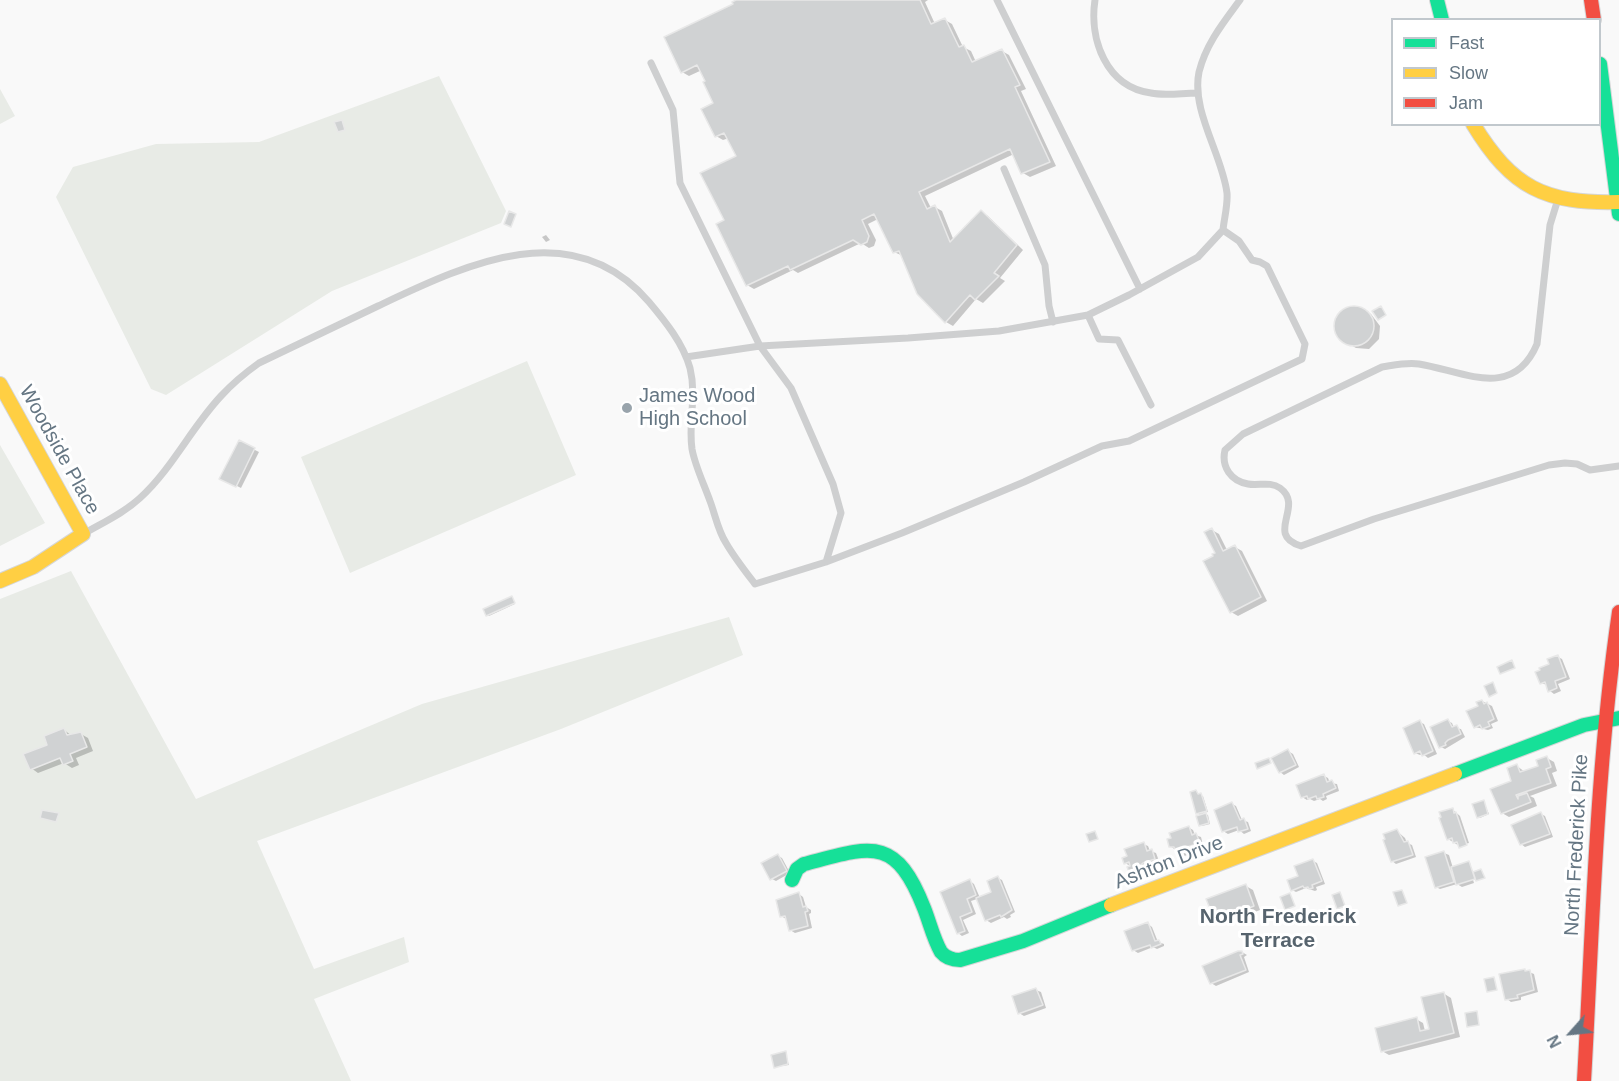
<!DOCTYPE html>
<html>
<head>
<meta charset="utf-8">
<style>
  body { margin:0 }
  #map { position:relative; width:1619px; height:1081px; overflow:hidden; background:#f9f9f9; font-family:Helvetica,sans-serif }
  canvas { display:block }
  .legend { position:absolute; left:1391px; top:18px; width:210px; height:108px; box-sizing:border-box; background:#fff; border:2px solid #c1c8cd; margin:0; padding:8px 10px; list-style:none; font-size:18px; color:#657683 }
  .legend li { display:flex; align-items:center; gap:12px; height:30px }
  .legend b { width:30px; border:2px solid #c1c8cd }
  .north { position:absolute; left:1541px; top:1003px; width:60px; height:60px; -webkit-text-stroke:4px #fff; paint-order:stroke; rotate:243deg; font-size:16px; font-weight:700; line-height:24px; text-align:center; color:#657683 }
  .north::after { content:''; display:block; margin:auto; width:21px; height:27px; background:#657683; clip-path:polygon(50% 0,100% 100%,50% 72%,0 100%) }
</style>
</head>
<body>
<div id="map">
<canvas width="1619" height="1081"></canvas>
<ul class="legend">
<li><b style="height:8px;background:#16e098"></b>Fast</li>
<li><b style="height:8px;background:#ffcf43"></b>Slow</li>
<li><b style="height:8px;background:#f24e42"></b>Jam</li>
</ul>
<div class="north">N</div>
</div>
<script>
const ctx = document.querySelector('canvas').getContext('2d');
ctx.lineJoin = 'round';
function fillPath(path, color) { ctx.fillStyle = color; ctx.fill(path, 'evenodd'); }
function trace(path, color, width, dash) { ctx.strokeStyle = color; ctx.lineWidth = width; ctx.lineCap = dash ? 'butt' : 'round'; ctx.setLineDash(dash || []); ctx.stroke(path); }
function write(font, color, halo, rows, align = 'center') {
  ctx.font = font + ' Helvetica,sans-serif'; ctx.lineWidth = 6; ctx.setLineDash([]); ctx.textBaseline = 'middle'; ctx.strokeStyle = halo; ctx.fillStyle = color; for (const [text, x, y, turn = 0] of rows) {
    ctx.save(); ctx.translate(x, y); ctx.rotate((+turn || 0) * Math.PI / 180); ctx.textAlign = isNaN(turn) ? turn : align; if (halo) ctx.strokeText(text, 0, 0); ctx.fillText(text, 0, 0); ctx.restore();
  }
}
fillPath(new Path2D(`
  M 439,76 L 506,211 L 501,223 L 332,291 L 166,395 L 151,389 L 56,197 L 73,167 L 156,144 L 259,142 Z
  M 0,89 L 15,116 L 0,124 Z
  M 527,361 L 576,475 L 350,573 L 301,457 Z
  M 0,445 L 45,523 L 0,546 Z
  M 71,571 L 196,799 L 422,704 L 729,617 L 743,655 L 561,729 L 257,841 L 314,969 L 404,937 L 409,962 L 314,999 L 351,1081 L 0,1081 L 0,599 Z`), '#e8ebe6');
fillPath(new Path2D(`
  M 739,0 L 928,0 L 925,2 L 935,24 L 945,20 L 952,24 L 963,47 L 971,51 L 976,62 L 1002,51 L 1009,55 L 1026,89 L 1021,91 L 1056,166 L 1030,177 L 1023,173 L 1014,154 L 925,196 L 931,208 L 935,207 L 942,211 L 954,241 L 981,212 L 988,216 L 1023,250 L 1000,278 L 1005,281 L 983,303 L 976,299 L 953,326 L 946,322 L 903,256 L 894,252 L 878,219 L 868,224 L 876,240 L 874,246 L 869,248 L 861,243 L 798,273 L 793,270 L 754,289 L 747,285 L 726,221 L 738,156 L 729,138 L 723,140 L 716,136 L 715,104 L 702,70 L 689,76 L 682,72 Z
  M 546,235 L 550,240 L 546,242 L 542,237 Z
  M 1348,309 L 1363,310 L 1371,314 L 1380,326 L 1379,339 L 1369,349 L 1356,348 L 1340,339 L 1337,332 L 1336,325 L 1338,318 Z
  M 239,442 L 259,452 L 241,488 L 221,478 Z
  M 1212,530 L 1219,534 L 1227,550 L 1235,547 L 1242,551 L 1267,601 L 1238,616 L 1231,612 L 1215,557 L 1217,553 Z
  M 511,597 L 515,604 L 489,616 L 487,615 Z
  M 1558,657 L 1562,659 L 1570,679 L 1558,684 L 1561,691 L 1554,694 L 1550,691 L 1547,685 L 1541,683 L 1541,671 L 1551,665 Z
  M 1482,701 L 1492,706 L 1498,721 L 1491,724 L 1493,728 L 1488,730 L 1475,727 Z
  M 1448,721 L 1452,723 L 1454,728 L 1461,729 L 1465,737 L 1445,749 L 1441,747 Z
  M 1419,722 L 1424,724 L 1437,754 L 1428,758 L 1423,754 L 1420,755 L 1415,753 Z
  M 63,729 L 72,736 L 81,734 L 88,738 L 93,751 L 76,758 L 79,765 L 72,768 L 64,763 L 38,773 L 31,768 Z
  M 1288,751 L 1293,754 L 1299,767 L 1284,775 L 1280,772 Z
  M 1547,758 L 1554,762 L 1557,771 L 1552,773 L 1557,786 L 1530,796 L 1534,798 L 1537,806 L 1509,817 L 1502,813 L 1517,766 L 1525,772 L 1540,766 Z
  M 1324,776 L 1328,778 L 1330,783 L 1337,784 L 1339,791 L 1326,796 L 1327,799 L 1323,801 L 1320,799 L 1314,801 L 1310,799 L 1307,800 L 1302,797 Z
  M 1196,792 L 1199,795 L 1203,796 L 1208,812 L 1203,813 L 1208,815 L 1210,824 L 1202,826 L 1200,825 L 1201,816 L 1197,813 Z
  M 1484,802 L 1489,814 L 1480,818 L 1478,817 Z
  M 1232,804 L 1236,806 L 1242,820 L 1248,822 L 1251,831 L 1244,834 L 1239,830 L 1228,834 L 1223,831 Z
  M 1452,809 L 1460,816 L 1469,843 L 1461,845 L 1461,847 L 1448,839 Z
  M 1541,814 L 1545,816 L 1553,837 L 1525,847 L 1521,844 Z
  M 1188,827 L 1193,830 L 1195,835 L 1201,837 L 1203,845 L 1192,849 L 1188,853 L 1188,855 L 1184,856 L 1170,846 Z
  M 1397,831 L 1405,838 L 1407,843 L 1412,845 L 1416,857 L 1396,864 L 1392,861 Z
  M 1143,844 L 1148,846 L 1150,851 L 1156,853 L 1159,861 L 1148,865 L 1143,868 L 1144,870 L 1134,874 L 1130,871 L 1132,867 L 1125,863 Z
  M 1444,853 L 1449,855 L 1453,868 L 1469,863 L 1471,864 L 1468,864 L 1474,883 L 1462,887 L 1457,884 L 1440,889 L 1436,887 Z
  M 778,856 L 782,858 L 790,873 L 776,881 L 772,879 Z
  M 1313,861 L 1317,863 L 1325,884 L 1316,887 L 1317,890 L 1315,891 L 1306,888 L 1296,892 L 1292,890 Z
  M 998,878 L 1002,880 L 1015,912 L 1010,915 L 1011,917 L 1007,919 L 1004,917 L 991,923 L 986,920 L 977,899 L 971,901 L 976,914 L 963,920 L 969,933 L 962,936 L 958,933 L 942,893 L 970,881 L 974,884 L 980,898 L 993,893 Z
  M 1246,886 L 1253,890 L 1260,910 L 1250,914 L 1252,919 L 1242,922 L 1236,919 L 1223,924 L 1216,920 Z
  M 799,894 L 803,897 L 806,907 L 811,910 L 811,913 L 809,914 L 812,928 L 795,933 L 790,930 L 786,919 L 781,916 Z
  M 1148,924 L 1152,927 L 1158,942 L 1164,944 L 1164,946 L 1157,949 L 1153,947 L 1138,953 L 1133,950 Z
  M 1242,952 L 1247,955 L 1244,957 L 1249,972 L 1216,986 L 1211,983 Z
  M 1524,970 L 1534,974 L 1538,992 L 1521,997 L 1521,1000 L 1511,1002 L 1507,999 Z
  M 1036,990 L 1041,992 L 1046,1008 L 1024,1016 L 1019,1013 Z
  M 1443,993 L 1451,998 L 1460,1037 L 1389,1055 L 1382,1051 L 1416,1019 L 1423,1023 L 1425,1031 L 1431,1030 Z
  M 785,1053 L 789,1065 L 775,1067 Z`), '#0003');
const building = new Path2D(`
  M 736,0 L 920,0 L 931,24 L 945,18 L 959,47 L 964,45 L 972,62 L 1002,49 L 1020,85 L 1015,87 L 1050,162 L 1021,174 L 1010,149 L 919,192 L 927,209 L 935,205 L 950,242 L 981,210 L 1017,245 L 994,273 L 999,276 L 975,300 L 970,295 L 945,323 L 917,294 L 899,251 L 893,253 L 874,214 L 862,220 L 869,236 L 867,242 L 861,245 L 853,240 L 790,270 L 788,266 L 746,286 L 716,224 L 724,220 L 700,173 L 736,156 L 724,133 L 715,137 L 701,109 L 713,103 L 703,82 L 705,81 L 697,65 L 681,73 L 664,37 L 733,4 L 732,2 Z
  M 342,120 L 345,130 L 338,132 L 334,122 Z
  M 509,211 L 516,214 L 511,227 L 504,224 Z
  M 1381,306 L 1386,315 L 1378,320 L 1372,311 Z
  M1334 326a20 20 0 1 1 40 0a20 20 0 1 1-40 0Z
  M 239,440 L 255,448 L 236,487 L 219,479 Z
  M 1212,528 L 1223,551 L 1235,545 L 1261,597 L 1230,613 L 1203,561 L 1213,556 L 1212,554 L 1215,553 L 1204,532 Z
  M 512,596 L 515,603 L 486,616 L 483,609 Z
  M 1558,655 L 1566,677 L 1555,681 L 1557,688 L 1548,692 L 1545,682 L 1540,684 L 1535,672 L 1540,670 L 1539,668 L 1549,664 L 1547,659 Z
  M 1512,660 L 1515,668 L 1500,674 L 1497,667 Z
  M 1493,682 L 1497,693 L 1489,697 L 1484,686 Z
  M 1482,700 L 1484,704 L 1487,702 L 1494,719 L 1488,722 L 1490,726 L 1482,729 L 1480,725 L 1474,728 L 1466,711 L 1478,706 L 1476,702 Z
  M 1448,719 L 1452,727 L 1457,725 L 1461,734 L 1448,740 L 1445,743 L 1446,745 L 1439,748 L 1430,727 Z
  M 1420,720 L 1433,751 L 1422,756 L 1420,751 L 1414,754 L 1403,728 Z
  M 64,728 L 67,735 L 81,732 L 87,747 L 70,754 L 73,761 L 63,765 L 60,758 L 30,770 L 23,754 L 47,745 L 44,736 Z
  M 1288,749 L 1296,765 L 1279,773 L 1271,758 Z
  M 1547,756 L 1551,767 L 1546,769 L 1551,783 L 1516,795 L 1518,799 L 1518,796 L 1527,793 L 1531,802 L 1501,814 L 1490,789 L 1511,781 L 1507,768 L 1517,764 L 1520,772 L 1538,766 L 1536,760 Z
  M 1269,758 L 1271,763 L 1257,769 L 1255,763 Z
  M 1324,774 L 1327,782 L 1332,780 L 1336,788 L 1323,794 L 1324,797 L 1317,799 L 1316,796 L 1308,799 L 1307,796 L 1301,798 L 1296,785 Z
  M 1196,790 L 1198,794 L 1201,793 L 1207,811 L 1196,814 L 1190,792 Z
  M 1484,800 L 1488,814 L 1477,818 L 1472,804 Z
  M 1232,802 L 1240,820 L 1244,818 L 1248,829 L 1238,832 L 1237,827 L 1222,832 L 1214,810 Z
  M 1453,808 L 1454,813 L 1456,812 L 1467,845 L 1459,848 L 1457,842 L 1453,843 L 1452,838 L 1447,840 L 1439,818 L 1441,817 L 1439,812 Z
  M 42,810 L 59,813 L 56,822 L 40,818 Z
  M 1541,812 L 1550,834 L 1520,845 L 1511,825 Z
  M 1206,813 L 1209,823 L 1199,826 L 1196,816 Z
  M 1189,826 L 1192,835 L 1196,833 L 1200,843 L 1187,847 L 1184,850 L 1184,852 L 1178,855 L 1174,847 L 1169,847 L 1167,839 L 1171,838 L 1169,833 Z
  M 1397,829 L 1404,842 L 1408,841 L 1413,855 L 1391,862 L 1383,840 L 1385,839 L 1383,834 Z
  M 1095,831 L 1098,839 L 1089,842 L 1086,834 Z
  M 1144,842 L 1147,851 L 1152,849 L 1155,859 L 1143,863 L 1139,866 L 1140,868 L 1129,872 L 1127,867 L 1130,866 L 1129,862 L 1124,864 L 1122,858 L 1127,856 L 1124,849 Z
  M 1444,851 L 1454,882 L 1435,888 L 1425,857 Z
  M 778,854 L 787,871 L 770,880 L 761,863 Z
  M 1313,859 L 1322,881 L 1312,885 L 1313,888 L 1309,889 L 1308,887 L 1304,888 L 1303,886 L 1291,891 L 1287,880 L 1298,876 L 1294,866 Z
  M 1469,861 L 1475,879 L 1456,885 L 1451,867 Z
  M 1481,869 L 1485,878 L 1476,881 L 1473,872 Z
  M 998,876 L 1012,910 L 1001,917 L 1000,915 L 985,921 L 976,898 L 991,892 L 987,881 Z
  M 970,879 L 976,895 L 967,899 L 972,912 L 960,917 L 965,931 L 957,934 L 940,892 Z
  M 1246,884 L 1254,906 L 1244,910 L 1246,915 L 1234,919 L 1232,914 L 1215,921 L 1206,899 Z
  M 1402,890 L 1407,903 L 1398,906 L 1393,892 Z
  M 799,892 L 803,907 L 806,906 L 808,911 L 805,912 L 808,926 L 789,931 L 785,916 L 780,917 L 776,900 Z
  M 1340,892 L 1345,906 L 1337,909 L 1332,895 Z
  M 1290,893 L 1295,906 L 1285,910 L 1280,897 Z
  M 1148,922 L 1155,941 L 1159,940 L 1161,944 L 1151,948 L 1150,945 L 1132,951 L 1124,931 Z
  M 1238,951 L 1242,951 L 1243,954 L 1240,955 L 1246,970 L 1210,984 L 1202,966 Z
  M 1525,969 L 1525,971 L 1530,970 L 1534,990 L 1517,995 L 1518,998 L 1505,1000 L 1499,974 Z
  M 1494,977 L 1497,990 L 1487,992 L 1484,979 Z
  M 1036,988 L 1043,1005 L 1018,1014 L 1012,996 Z
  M 1444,992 L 1454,1033 L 1381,1052 L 1375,1028 L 1417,1017 L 1420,1031 L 1429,1029 L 1421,997 Z
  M 1477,1011 L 1479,1025 L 1467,1027 L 1465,1013 Z
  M 786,1051 L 788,1064 L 774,1068 L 771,1055 Z`);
fillPath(building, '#d0d2d3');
trace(building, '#e8e8e8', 1.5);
const fast = new Path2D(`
  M 1437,0 L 1442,20
  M 1600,64 L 1619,214
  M 1455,774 L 1584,725 L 1619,718
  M 792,880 L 797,869 L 804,864 C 870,847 895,834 924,908 C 930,923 933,938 941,952 C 946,958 952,960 960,960 L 1023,941 L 1111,905`);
const slow = new Path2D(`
  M 1473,124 C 1512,188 1545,204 1619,202
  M 0,384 L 83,534 L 33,567 L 0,581
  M 1111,905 L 1455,774`);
const jam = new Path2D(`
  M 1591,0 L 1594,20
  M 1584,1081 C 1593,924 1596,768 1619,612`);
trace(fast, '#d5d6d7', 16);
trace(slow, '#d5d6d7', 16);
trace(jam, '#d5d6d7', 16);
trace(new Path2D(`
  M 997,0 L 1140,289
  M 1095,0 C 1089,39 1106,87 1151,93 C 1165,96 1182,93 1197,93
  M 651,63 L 673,110 L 680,183 L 760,346 L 791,388 L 833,484 L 841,513 L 826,562
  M 1004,169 L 1045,265 L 1049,306 L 1053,322
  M 1558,199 L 1550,225 L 1537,344 C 1513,401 1463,371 1419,364 C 1407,362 1395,365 1382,367 L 1243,434 L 1225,450 C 1221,467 1231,481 1248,484 C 1259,486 1270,481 1280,488 C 1305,506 1264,535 1301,546 L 1374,519 L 1549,465 L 1565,463 L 1577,464 L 1590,470 L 1619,466
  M 1088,315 L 1099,339 L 1118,340 L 1151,405
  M 686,357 L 760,346 L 908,338 L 999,331 L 1088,315 L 1129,295 L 1198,257 L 1223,230
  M 85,533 C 104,522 124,513 140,498 C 172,469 191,428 221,396 C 232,384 245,373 259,363 C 299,344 338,325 378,306 C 465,265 572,212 649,302 C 665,321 683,343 690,368 C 697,397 688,422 692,449 C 695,466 704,484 710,501 C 715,514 718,531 726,543 C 734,557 745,571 755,584 L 826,562 L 902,533 L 1024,482 L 1102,446 L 1129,441 L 1302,359 L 1305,344 L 1267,266 L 1260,262 L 1252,260 L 1239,241 L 1223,230 C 1224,219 1228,205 1227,193 C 1222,154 1191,111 1199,72 C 1206,44 1223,23 1240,0`), '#cecfd0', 7);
trace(fast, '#16e098', 14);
trace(slow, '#ffcf43', 14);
trace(jam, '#f24e42', 14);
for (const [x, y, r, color] of [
  [627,408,6,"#99a4ac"]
]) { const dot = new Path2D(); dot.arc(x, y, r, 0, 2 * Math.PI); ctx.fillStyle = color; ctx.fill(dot); trace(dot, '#fff', 2); }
write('20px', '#657683', '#fff', [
  ["James Wood",639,396],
  ["High School",639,419]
], 'left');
write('20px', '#657683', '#fff', [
  ["Woodside Place",59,450,61],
  ["North Frederick Pike",1577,845,-87],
  ["Ashton Drive",1169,863,-21]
]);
write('bold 21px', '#57646e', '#fff', [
  ["North Frederick",1278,917],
  ["Terrace",1278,941]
]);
</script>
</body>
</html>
